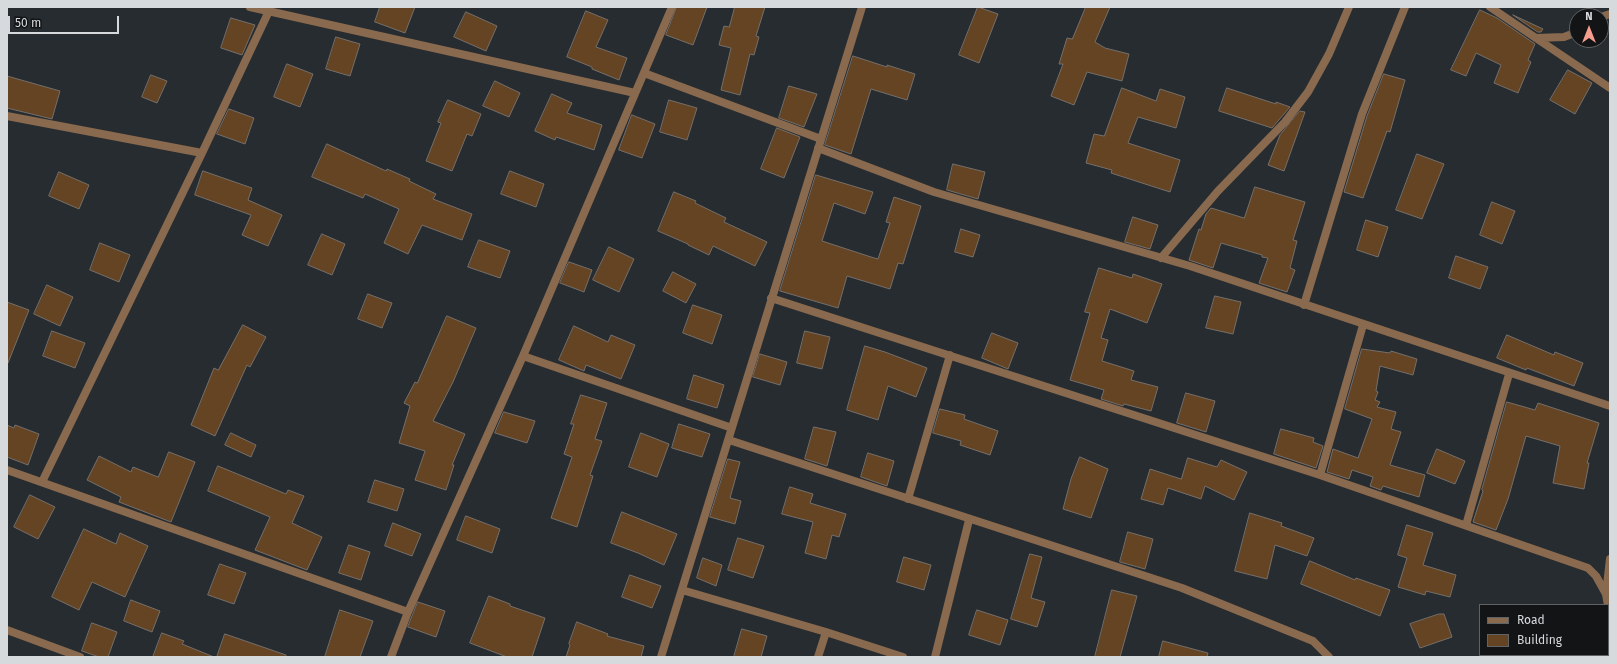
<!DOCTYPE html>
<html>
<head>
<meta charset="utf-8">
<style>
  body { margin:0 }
  #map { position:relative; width:1617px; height:664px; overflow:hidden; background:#272c30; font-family:"Fira Sans",sans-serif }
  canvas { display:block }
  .frame { position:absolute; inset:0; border:8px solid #d6dadc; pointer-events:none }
  .legend { position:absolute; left:1479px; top:604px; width:130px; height:52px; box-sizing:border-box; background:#121416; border:1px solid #606365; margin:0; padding:5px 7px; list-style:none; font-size:12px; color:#d6dadc }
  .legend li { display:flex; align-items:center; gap:8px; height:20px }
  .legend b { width:20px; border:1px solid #606365 }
  .north { position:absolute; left:1569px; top:8px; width:40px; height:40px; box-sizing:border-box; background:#121416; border:1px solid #606365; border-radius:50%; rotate:0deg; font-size:11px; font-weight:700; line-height:16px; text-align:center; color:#d6dadc }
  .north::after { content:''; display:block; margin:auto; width:14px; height:18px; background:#f59d8e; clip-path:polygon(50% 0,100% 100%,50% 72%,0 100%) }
  .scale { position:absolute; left:8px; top:16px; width:111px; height:18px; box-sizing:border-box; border:2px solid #d6dadc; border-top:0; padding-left:5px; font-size:12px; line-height:14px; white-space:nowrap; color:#d6dadc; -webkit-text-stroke:3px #121416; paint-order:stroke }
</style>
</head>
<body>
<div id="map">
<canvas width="1617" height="664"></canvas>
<div class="frame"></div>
<ul class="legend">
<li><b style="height:5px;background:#896a4f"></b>Road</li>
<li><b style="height:11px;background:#654424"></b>Building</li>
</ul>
<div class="north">N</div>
<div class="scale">50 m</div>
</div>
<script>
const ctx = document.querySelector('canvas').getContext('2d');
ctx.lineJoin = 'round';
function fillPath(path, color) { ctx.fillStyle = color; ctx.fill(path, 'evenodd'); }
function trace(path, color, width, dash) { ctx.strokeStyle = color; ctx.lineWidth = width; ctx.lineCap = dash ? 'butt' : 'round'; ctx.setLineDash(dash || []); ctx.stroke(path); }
const building = new Path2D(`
  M 380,7 L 415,7 L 405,33 L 375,22 Z
  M 677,7 L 707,7 L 693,45 L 666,35 Z
  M 735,7 L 765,7 L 756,36 L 759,37 L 754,55 L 750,54 L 740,95 L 721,90 L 731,48 L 719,45 L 724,26 L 729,27 Z
  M 978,7 L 998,14 L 979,63 L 959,55 Z
  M 1086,7 L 1110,7 L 1095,42 L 1105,48 L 1129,54 L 1122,81 L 1087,72 L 1074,105 L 1051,96 L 1063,64 L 1059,64 L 1067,38 L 1072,39 Z
  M 1480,10 L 1497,18 L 1535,44 L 1528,60 L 1531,62 L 1518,93 L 1494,83 L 1501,65 L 1476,53 L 1466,76 L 1451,70 Z
  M 586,11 L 608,20 L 596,47 L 627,58 L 619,80 L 592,69 L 592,67 L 567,57 Z
  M 466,12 L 497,26 L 486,51 L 454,37 Z
  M 1513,15 L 1543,29 L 1541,32 L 1538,32 Z
  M 231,18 L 255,25 L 242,55 L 221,48 Z
  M 336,37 L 360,44 L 350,76 L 326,69 Z
  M 853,56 L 887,67 L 887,65 L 915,74 L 907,100 L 871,89 L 851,154 L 825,145 Z
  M 287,64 L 313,74 L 300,107 L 274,97 Z
  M 1568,70 L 1592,83 L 1575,114 L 1550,100 Z
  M 1384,74 L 1405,80 L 1390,132 L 1387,131 L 1363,198 L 1344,192 L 1367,116 Z
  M 151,75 L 167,81 L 157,103 L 142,97 Z
  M 7,76 L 60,91 L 52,119 L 7,108 Z
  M 495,81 L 520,93 L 509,117 L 483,106 Z
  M 789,86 L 817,94 L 804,127 L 779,118 Z
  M 1122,88 L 1156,101 L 1160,89 L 1185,97 L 1176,128 L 1138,117 L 1128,143 L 1180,160 L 1170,192 L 1111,173 L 1112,170 L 1086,163 L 1094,134 L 1104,136 Z
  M 1227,88 L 1276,104 L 1276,102 L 1290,107 L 1272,128 L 1219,111 Z
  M 552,94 L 572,103 L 567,113 L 602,125 L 594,150 L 556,137 L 555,140 L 535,131 Z
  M 448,100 L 481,114 L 472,136 L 467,134 L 452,171 L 426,161 L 441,123 L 438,122 Z
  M 669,100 L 697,108 L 687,140 L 660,132 Z
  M 229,109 L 254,118 L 245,144 L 217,134 Z
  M 1300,111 L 1305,112 L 1284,171 L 1268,165 L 1280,135 Z
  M 632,115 L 655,124 L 642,158 L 619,150 Z
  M 777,128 L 800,137 L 784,178 L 761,169 Z
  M 327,144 L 386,171 L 387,169 L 410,179 L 409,181 L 436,194 L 433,199 L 472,214 L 462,240 L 422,225 L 408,254 L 384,243 L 399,209 L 365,194 L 363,198 L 312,177 Z
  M 1417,154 L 1444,164 L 1422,219 L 1396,210 Z
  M 953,164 L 985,172 L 978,199 L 947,190 Z
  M 203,171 L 252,188 L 248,200 L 282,215 L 268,246 L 242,235 L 251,215 L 195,195 Z
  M 510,171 L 544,184 L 536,207 L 501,194 Z
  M 59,172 L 89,185 L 79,209 L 49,196 Z
  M 816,175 L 873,192 L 865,214 L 834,203 L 822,241 L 871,257 L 878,259 L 890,223 L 886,222 L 894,197 L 921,206 L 903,264 L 898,263 L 890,289 L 847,276 L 838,308 L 780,291 Z
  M 1255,187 L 1305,202 L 1293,240 L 1297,241 L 1290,268 L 1295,270 L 1287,292 L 1259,283 L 1268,258 L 1262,257 L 1262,255 L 1221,243 L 1213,268 L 1189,260 L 1199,229 L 1201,230 L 1206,214 L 1211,208 L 1244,218 Z
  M 674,192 L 696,201 L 695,203 L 726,218 L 724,222 L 767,242 L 755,266 L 713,246 L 709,255 L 688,245 L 688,244 L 658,231 Z
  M 1492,202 L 1515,211 L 1502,244 L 1480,235 Z
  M 1133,217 L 1158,225 L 1150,249 L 1125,242 Z
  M 1366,220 L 1388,227 L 1378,257 L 1357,250 Z
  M 961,229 L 980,235 L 973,257 L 955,252 Z
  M 322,234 L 345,244 L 332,275 L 308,265 Z
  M 479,240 L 510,251 L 500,278 L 468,267 Z
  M 100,243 L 130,255 L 119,282 L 90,270 Z
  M 609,247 L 634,259 L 619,292 L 593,280 Z
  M 1456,256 L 1488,267 L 1480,289 L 1449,278 Z
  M 569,262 L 592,270 L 584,292 L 560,283 Z
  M 1099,268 L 1132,278 L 1133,274 L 1162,284 L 1147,323 L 1110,309 L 1101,338 L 1108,340 L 1102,361 L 1134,371 L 1131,380 L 1158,387 L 1151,411 L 1124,404 L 1123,406 L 1101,399 L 1104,390 L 1070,380 L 1090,313 L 1085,312 Z
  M 673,272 L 696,284 L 686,303 L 663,291 Z
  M 47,285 L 73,297 L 60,326 L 34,314 Z
  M 368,294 L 392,303 L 382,328 L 358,319 Z
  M 1215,296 L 1241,302 L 1233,334 L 1206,328 Z
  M 7,302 L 29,310 L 8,363 L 7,363 Z
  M 693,305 L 722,315 L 712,344 L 683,333 Z
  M 447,316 L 476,328 L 453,382 L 433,421 L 465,434 L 452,465 L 454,465 L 446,490 L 415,480 L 425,451 L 399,443 L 410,406 L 404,403 L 415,382 L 417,383 Z
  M 243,325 L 266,337 L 250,367 L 247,365 L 215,436 L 191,425 L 214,368 L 218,370 Z
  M 574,326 L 608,342 L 611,335 L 635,345 L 621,379 L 586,365 L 584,371 L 559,360 Z
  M 52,331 L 85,343 L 75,368 L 43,356 Z
  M 805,331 L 830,337 L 822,369 L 797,363 Z
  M 992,333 L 1018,343 L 1008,369 L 982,358 Z
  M 1507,335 L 1554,355 L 1555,352 L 1583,363 L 1574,386 L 1527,368 L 1526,370 L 1497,358 Z
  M 865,346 L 885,352 L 927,368 L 916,397 L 888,386 L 878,420 L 847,410 Z
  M 1362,349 L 1390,353 L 1391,351 L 1417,359 L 1413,375 L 1380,366 L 1376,391 L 1378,392 L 1375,400 L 1380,402 L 1377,407 L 1396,412 L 1391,429 L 1401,432 L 1390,465 L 1425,475 L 1419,497 L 1383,486 L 1381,490 L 1370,486 L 1373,477 L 1352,470 L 1349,479 L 1327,472 L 1333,449 L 1358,458 L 1372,419 L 1345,409 Z
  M 760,354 L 787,362 L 780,385 L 753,377 Z
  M 694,375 L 724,385 L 717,408 L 687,399 Z
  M 1186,393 L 1215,401 L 1206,432 L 1177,423 Z
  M 581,395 L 607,403 L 595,439 L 602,441 L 590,475 L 593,476 L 577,527 L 551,518 L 572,457 L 564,454 L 574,424 L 571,424 Z
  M 1507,402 L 1535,410 L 1538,403 L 1599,423 L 1587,463 L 1589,463 L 1584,489 L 1553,483 L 1560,446 L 1526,436 L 1508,499 L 1496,530 L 1473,522 L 1483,491 L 1482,490 Z
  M 940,409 L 965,415 L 964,419 L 998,431 L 990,455 L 960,445 L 961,441 L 933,433 Z
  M 504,412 L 535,421 L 527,443 L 495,433 Z
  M 679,424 L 710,434 L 702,457 L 672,448 Z
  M 7,425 L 14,428 L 15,425 L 39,434 L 28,465 L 7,457 Z
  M 814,427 L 836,432 L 827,466 L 805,459 Z
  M 1281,429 L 1314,438 L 1313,442 L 1323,446 L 1316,468 L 1274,454 Z
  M 231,433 L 256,445 L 251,457 L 225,445 Z
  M 641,433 L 669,444 L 657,477 L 629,467 Z
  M 1437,449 L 1465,461 L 1455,484 L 1427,473 Z
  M 169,452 L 195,462 L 171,522 L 119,502 L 121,497 L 87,480 L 99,456 L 131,472 L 133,467 L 158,477 Z
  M 868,453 L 894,461 L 887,486 L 861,477 Z
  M 1080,457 L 1108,469 L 1091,518 L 1063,509 L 1071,479 Z
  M 1188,458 L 1217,467 L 1221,460 L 1247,472 L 1234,500 L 1205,486 L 1201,499 L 1168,488 L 1163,505 L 1141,499 L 1150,469 L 1181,479 Z
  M 728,459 L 740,462 L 730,498 L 741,501 L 735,524 L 710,517 Z
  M 218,466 L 286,494 L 288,490 L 304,496 L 292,523 L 322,537 L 307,570 L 255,550 L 270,517 L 208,491 Z
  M 375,480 L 404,489 L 397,511 L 368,502 Z
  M 790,487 L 813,494 L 810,503 L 846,514 L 839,537 L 832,535 L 826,559 L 805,553 L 813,522 L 782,514 Z
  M 30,495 L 55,507 L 38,539 L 14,527 Z
  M 622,512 L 677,534 L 664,565 L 638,553 L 611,543 Z
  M 1250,513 L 1282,523 L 1281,526 L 1314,538 L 1307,556 L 1275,545 L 1267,579 L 1235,571 Z
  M 466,516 L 500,529 L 492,553 L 457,540 Z
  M 393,523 L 421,534 L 412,556 L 385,546 Z
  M 1407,525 L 1433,533 L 1423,565 L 1456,575 L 1450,597 L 1426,591 L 1425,595 L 1398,587 L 1407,558 L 1398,555 Z
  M 84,529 L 116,544 L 120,533 L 148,546 L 125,597 L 92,582 L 79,610 L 52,597 Z
  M 1128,532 L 1153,539 L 1145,569 L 1120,562 Z
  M 738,538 L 764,546 L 753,578 L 728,570 Z
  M 349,545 L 370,552 L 361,580 L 339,573 Z
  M 1030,554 L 1042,557 L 1031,598 L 1045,602 L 1037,627 L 1011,619 Z
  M 904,557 L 931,565 L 924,590 L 897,582 Z
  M 703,558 L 722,565 L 716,586 L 697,578 Z
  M 1310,561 L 1355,580 L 1356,578 L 1390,590 L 1380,616 L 1301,584 Z
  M 220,564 L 246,573 L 234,604 L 208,595 Z
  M 630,575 L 661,586 L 652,608 L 622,597 Z
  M 1112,590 L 1137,596 L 1120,657 L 1095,657 Z
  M 489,596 L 510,604 L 510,606 L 545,618 L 532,657 L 507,657 L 470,643 Z
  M 131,600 L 160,611 L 152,632 L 124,621 Z
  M 418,602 L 445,611 L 436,637 L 408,627 Z
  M 340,610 L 373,621 L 360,657 L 325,657 Z
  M 977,610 L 1008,620 L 1000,645 L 969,635 Z
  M 1439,614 L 1444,614 L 1452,637 L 1420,648 L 1410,624 Z
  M 577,622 L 608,634 L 607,636 L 644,646 L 641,657 L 566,657 L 570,645 L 569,644 Z
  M 92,623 L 117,632 L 108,657 L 99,657 L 82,651 Z
  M 742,629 L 767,636 L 761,657 L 734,657 Z
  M 162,633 L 184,641 L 182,644 L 214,657 L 153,657 Z
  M 225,634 L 286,655 L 286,657 L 217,657 Z
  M 1163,641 L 1208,653 L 1207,657 L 1159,657 Z`);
fillPath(building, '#654424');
trace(building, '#756f6a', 1);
trace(new Path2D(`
  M 250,7 L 635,93
  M 1490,7 L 1610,88
  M 1601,17 L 1610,14
  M 1536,38 L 1564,37 L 1577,32
  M 644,73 L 821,139
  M 7,116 L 202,153
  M 818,148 L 934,192 L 1190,266 L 1610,406
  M 1161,258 L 1218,191 L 1285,122 L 1308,92 L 1329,54 L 1349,7
  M 771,298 L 1320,475 L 1588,568 L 1596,576 L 1606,594
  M 1304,305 L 1362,114 L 1405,7
  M 523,356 L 732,428
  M 729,440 L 1182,588 L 1313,641 L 1329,657
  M 7,470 L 408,612
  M 1320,475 L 1363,325
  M 42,482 L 202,153 L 269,11
  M 908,499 L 950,355
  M 1466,525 L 1509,374
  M 1610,559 L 1606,594 L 1610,617
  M 682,590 L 826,632 L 903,657
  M 7,630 L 80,657
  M 391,657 L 408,612 L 523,356 L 672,7
  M 661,657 L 862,7
  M 818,657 L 826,632
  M 935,657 L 969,520`), '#896a4f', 8);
</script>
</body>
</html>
